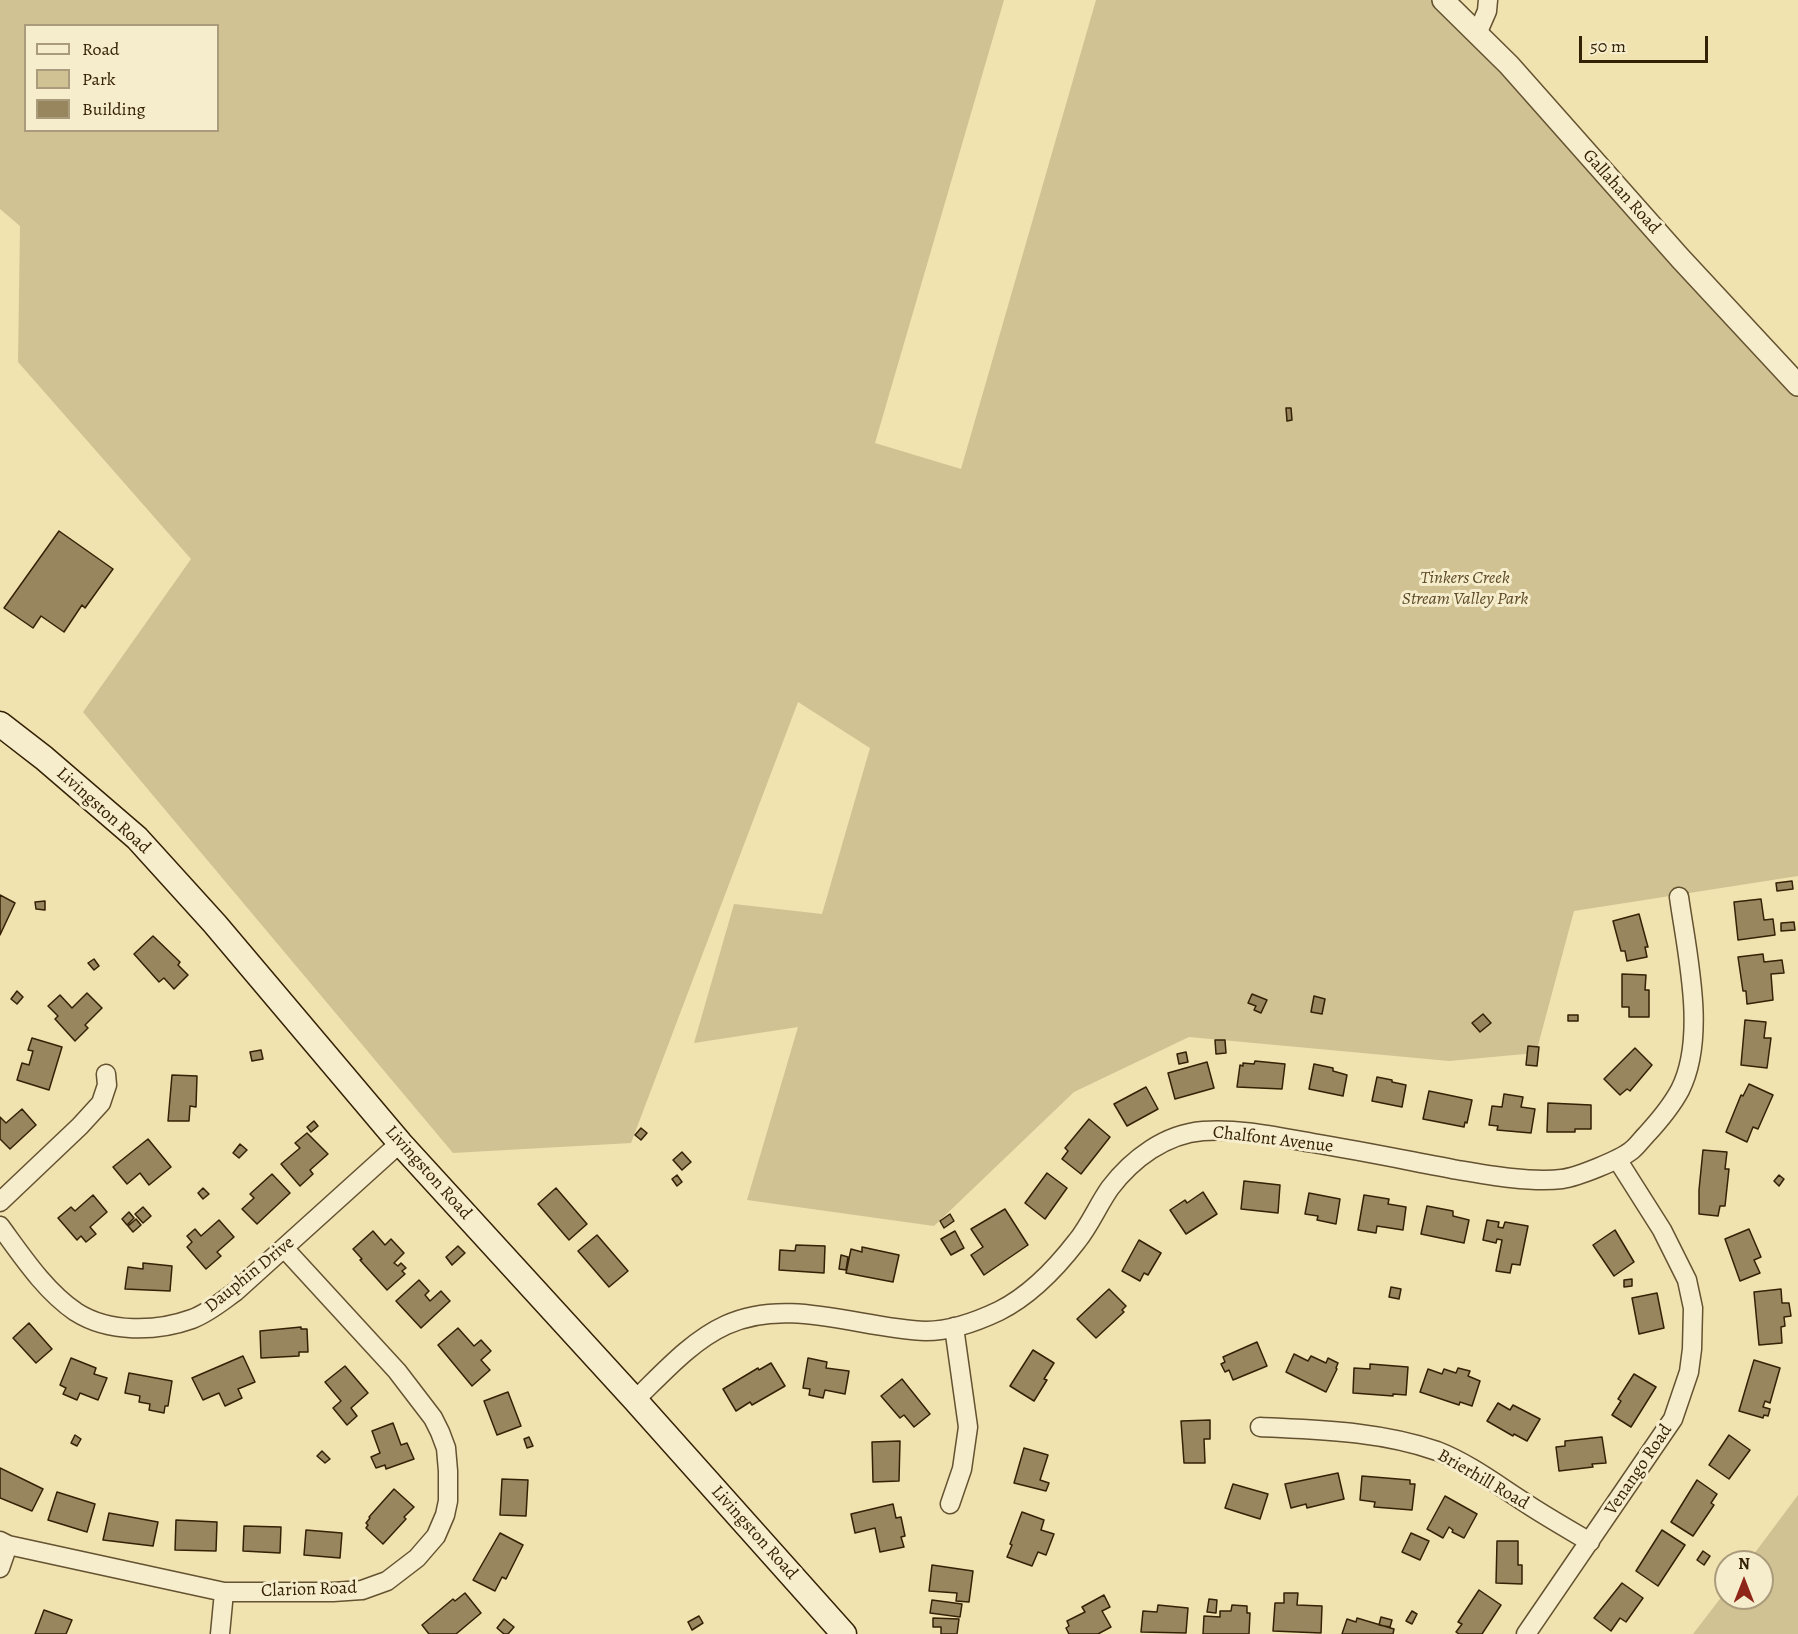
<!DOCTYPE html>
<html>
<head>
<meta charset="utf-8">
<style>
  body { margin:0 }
  #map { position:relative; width:1798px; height:1634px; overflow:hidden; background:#f1e3b0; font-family:Alegreya,serif }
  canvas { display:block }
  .legend { position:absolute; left:24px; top:24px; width:195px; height:108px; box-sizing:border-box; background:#f6edcc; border:2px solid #a99b7c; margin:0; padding:8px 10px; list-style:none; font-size:18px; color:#352105 }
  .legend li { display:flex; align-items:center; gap:12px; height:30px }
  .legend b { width:30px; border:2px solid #a99b7c }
  .north { position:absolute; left:1714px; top:1550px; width:60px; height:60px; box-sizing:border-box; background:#f6edcc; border:2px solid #a99b7c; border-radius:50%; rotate:0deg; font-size:16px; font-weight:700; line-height:24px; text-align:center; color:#352105 }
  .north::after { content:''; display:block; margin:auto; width:21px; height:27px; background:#8f2418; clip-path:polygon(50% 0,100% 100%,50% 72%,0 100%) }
  .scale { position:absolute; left:1579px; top:36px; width:129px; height:27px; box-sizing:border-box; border:3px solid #352105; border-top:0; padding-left:8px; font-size:18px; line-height:21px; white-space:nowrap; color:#352105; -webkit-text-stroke:4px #f6edcc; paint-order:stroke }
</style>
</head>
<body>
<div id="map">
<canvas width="1798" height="1634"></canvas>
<ul class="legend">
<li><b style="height:8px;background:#f6edcc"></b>Road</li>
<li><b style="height:16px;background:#d1c293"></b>Park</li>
<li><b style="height:16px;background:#97865e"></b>Building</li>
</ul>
<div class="north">N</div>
<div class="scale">50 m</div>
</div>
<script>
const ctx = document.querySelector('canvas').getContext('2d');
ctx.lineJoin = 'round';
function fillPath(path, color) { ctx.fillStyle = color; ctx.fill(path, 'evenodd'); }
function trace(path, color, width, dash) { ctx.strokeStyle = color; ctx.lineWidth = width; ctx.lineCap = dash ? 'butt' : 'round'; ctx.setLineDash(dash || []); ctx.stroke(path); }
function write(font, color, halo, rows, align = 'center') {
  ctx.font = font + ' Alegreya,serif'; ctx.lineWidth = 6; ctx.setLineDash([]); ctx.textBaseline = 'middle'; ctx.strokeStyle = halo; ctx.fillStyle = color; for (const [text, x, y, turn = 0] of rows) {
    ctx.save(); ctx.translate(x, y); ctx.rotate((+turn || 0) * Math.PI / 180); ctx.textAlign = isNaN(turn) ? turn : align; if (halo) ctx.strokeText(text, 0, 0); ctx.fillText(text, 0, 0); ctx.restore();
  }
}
fillPath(new Path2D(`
  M 0,0 L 1004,0 L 875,443 L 961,469 L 1096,0 L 1433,0 L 1798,383 L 1798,876 L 1574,911 L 1536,1053 L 1449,1061 L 1189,1037 L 1074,1092 L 934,1226 L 747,1200 L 798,1027 L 694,1043 L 734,904 L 822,914 L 870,748 L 798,702 L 631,1143 L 453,1153 L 83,712 L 191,559 L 18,362 L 20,226 L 0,209 ZM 26,26 L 218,26 L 218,130 L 26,130 Z
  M 1798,1495 L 1798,1634 L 1693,1634 L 1726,1591 L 1726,1598 L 1762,1598 L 1762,1562 L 1748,1562 Z`), '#d1c293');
const building = new Path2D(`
  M 1286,408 L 1291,408 L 1292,420 L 1287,421 Z
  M 59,531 L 113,569 L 85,608 L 82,605 L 64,632 L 41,616 L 33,628 L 4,608 Z
  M 1792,881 L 1793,889 L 1777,891 L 1776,883 Z
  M 0,895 L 15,903 L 0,935 Z
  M 1761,899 L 1764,920 L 1773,919 L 1775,935 L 1738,940 L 1734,902 Z
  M 45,901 L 45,910 L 36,909 L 35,902 Z
  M 1639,914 L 1648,947 L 1645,947 L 1647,957 L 1627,961 L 1625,951 L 1621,951 L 1613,921 Z
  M 1794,922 L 1795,930 L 1781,931 L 1781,923 Z
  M 153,936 L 180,962 L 178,965 L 188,975 L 174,989 L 164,978 L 159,982 L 134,954 Z
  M 1763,954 L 1764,962 L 1782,960 L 1784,973 L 1771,974 L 1773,1000 L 1747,1004 L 1746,991 L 1743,991 L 1738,957 Z
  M 94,959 L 99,966 L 94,970 L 88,963 Z
  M 1622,974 L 1646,975 L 1645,990 L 1649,990 L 1649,1017 L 1629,1017 L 1629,1007 L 1622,1007 Z
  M 17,991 L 23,997 L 17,1004 L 11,999 Z
  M 87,993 L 102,1008 L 85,1025 L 88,1028 L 75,1041 L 55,1019 L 58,1016 L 48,1006 L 60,995 L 72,1008 Z
  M 1252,994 L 1267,1000 L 1261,1013 L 1254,1010 L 1256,1006 L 1248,1003 Z
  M 1314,996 L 1325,999 L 1322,1014 L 1311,1012 Z
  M 1483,1014 L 1491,1023 L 1480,1032 L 1472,1023 Z
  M 1568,1015 L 1578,1015 L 1578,1021 L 1568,1021 Z
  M 1745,1020 L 1766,1022 L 1764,1038 L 1771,1038 L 1767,1068 L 1741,1065 Z
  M 32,1038 L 62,1047 L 49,1090 L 17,1080 L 22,1063 L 29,1065 L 33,1051 L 28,1050 Z
  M 1215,1040 L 1225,1040 L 1226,1053 L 1216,1054 Z
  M 1528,1046 L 1539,1047 L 1537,1066 L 1526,1065 Z
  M 1635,1048 L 1652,1065 L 1630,1091 L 1627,1089 L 1620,1095 L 1604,1079 Z
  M 261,1050 L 263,1059 L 252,1061 L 250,1052 Z
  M 1186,1052 L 1188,1062 L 1179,1064 L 1177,1054 Z
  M 1255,1061 L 1285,1064 L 1282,1089 L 1237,1087 L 1240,1065 L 1243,1066 L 1243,1063 L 1254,1064 Z
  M 1207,1062 L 1214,1088 L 1175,1099 L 1168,1073 Z
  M 1314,1064 L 1333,1068 L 1333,1071 L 1347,1075 L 1343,1096 L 1309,1089 Z
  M 172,1075 L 197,1076 L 196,1107 L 190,1106 L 189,1121 L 168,1121 Z
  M 1377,1077 L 1392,1080 L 1392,1082 L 1406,1085 L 1402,1107 L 1372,1101 Z
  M 1749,1084 L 1773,1095 L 1758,1129 L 1753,1127 L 1747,1142 L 1726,1132 L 1741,1095 L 1743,1096 Z
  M 1146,1087 L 1158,1109 L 1127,1126 L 1114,1104 Z
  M 1429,1091 L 1472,1100 L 1467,1123 L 1465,1122 L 1464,1127 L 1423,1119 Z
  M 1504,1094 L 1523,1097 L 1521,1107 L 1535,1109 L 1531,1133 L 1497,1130 L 1498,1126 L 1489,1125 L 1492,1106 L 1502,1107 Z
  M 1548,1103 L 1591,1105 L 1591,1129 L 1575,1129 L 1575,1132 L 1547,1132 Z
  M 22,1109 L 36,1125 L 10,1149 L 0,1139 L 0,1117 L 6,1123 Z
  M 1089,1119 L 1110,1137 L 1081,1174 L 1062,1159 L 1068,1151 L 1065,1148 Z
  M 314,1121 L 318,1126 L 311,1132 L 307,1127 Z
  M 641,1128 L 647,1133 L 641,1140 L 635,1135 Z
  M 307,1133 L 328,1154 L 310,1170 L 313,1174 L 300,1186 L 281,1164 L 300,1148 L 295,1143 Z
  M 148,1139 L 171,1167 L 149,1185 L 140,1173 L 127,1184 L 113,1167 Z
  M 240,1144 L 247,1150 L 239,1158 L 233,1153 Z
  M 1703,1150 L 1727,1152 L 1725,1169 L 1729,1169 L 1725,1206 L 1720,1206 L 1718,1216 L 1699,1214 L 1699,1190 Z
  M 682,1152 L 691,1162 L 682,1170 L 673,1160 Z
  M 1047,1173 L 1067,1188 L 1045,1219 L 1025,1203 Z
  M 272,1174 L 290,1193 L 257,1224 L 242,1209 L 254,1198 L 250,1194 Z
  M 677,1175 L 682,1182 L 677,1186 L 672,1179 Z
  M 1779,1175 L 1784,1179 L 1779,1186 L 1774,1181 Z
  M 1244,1181 L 1280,1185 L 1278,1213 L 1241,1209 Z
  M 203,1188 L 209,1194 L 203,1199 L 198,1193 Z
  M 556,1188 L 587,1224 L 569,1240 L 538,1204 Z
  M 1203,1192 L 1217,1214 L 1186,1234 L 1170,1210 L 1185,1200 L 1187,1203 Z
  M 1309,1193 L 1340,1199 L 1336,1224 L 1317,1220 L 1318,1216 L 1305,1214 Z
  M 93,1195 L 107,1212 L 90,1227 L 96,1234 L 86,1242 L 81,1236 L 77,1240 L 58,1218 L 71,1207 L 75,1211 Z
  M 1364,1195 L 1389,1199 L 1388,1204 L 1406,1207 L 1403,1230 L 1377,1226 L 1376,1233 L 1358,1230 Z
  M 1427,1206 L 1453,1211 L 1453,1216 L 1469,1220 L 1464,1243 L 1421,1234 Z
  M 143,1207 L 151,1216 L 143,1223 L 135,1214 Z
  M 1005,1209 L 1028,1245 L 984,1275 L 971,1255 L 983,1247 L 971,1229 Z
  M 129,1212 L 134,1218 L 127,1225 L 122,1219 Z
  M 950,1214 L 954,1221 L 944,1228 L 940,1221 Z
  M 136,1219 L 141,1225 L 133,1232 L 128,1226 Z
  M 219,1220 L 234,1237 L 217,1252 L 221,1256 L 206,1269 L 187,1247 L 192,1242 L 187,1236 L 195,1229 L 201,1236 Z
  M 1487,1220 L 1499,1222 L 1498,1227 L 1503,1228 L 1505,1222 L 1528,1226 L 1520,1265 L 1512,1264 L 1510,1273 L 1496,1271 L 1502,1240 L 1497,1239 L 1496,1243 L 1483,1240 Z
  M 1749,1229 L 1761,1257 L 1754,1260 L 1760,1273 L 1740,1281 L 1725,1239 Z
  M 1615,1230 L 1634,1262 L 1614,1276 L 1593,1245 Z
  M 373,1231 L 385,1245 L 391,1239 L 404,1253 L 394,1263 L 398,1266 L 401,1263 L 406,1268 L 402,1271 L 405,1274 L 387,1290 L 360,1260 L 362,1259 L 353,1249 Z
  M 955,1231 L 964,1248 L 951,1255 L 941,1239 Z
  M 597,1235 L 628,1271 L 609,1287 L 578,1251 Z
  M 1139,1240 L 1161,1253 L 1148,1275 L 1144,1273 L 1140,1281 L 1122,1271 Z
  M 796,1245 L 825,1246 L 824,1273 L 779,1270 L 780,1250 L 795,1251 Z
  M 458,1246 L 465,1253 L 452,1265 L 446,1257 Z
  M 862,1247 L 899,1255 L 893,1282 L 846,1273 L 851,1249 L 862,1252 Z
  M 841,1255 L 848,1257 L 846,1270 L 839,1269 Z
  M 143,1263 L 172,1266 L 170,1291 L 125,1289 L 128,1267 L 143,1269 Z
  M 1632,1279 L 1632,1286 L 1624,1287 L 1624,1280 Z
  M 419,1280 L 429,1291 L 425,1295 L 430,1301 L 441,1291 L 450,1301 L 421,1328 L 396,1301 Z
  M 1391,1287 L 1401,1289 L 1399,1299 L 1389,1297 Z
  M 1109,1289 L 1126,1306 L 1122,1310 L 1124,1312 L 1096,1338 L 1077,1319 Z
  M 1781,1289 L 1782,1303 L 1789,1303 L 1791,1316 L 1784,1317 L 1785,1326 L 1781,1327 L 1782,1343 L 1759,1345 L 1754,1292 Z
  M 1657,1293 L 1664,1328 L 1639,1334 L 1632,1298 Z
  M 29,1323 L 52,1349 L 36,1363 L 13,1338 Z
  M 301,1327 L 301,1329 L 307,1329 L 308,1352 L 299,1352 L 299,1356 L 261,1358 L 260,1331 Z
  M 458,1328 L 474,1346 L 481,1340 L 491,1351 L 481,1360 L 490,1370 L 472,1386 L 438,1345 Z
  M 1257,1342 L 1267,1366 L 1233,1380 L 1229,1370 L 1225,1372 L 1221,1364 L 1225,1362 L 1223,1357 Z
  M 1033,1350 L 1054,1363 L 1044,1379 L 1047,1380 L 1034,1401 L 1010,1386 Z
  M 1294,1354 L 1308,1361 L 1311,1356 L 1326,1363 L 1328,1358 L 1338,1363 L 1336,1368 L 1337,1369 L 1326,1392 L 1286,1372 Z
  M 243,1356 L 255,1382 L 238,1389 L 242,1398 L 225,1406 L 219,1393 L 203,1400 L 192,1378 Z
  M 71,1358 L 96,1368 L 94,1374 L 107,1378 L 98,1400 L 80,1393 L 77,1400 L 63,1394 L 66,1388 L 60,1385 Z
  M 808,1358 L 827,1362 L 826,1368 L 849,1371 L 845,1394 L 825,1390 L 823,1398 L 809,1395 L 810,1389 L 803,1388 Z
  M 1754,1360 L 1780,1368 L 1770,1403 L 1765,1401 L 1763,1407 L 1770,1409 L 1768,1416 L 1764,1415 L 1763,1418 L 1739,1411 Z
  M 771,1363 L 785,1386 L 752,1405 L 750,1402 L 736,1411 L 723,1389 L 758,1368 L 759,1370 Z
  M 1370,1364 L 1408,1367 L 1406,1395 L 1393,1394 L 1393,1396 L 1353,1393 L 1354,1368 L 1370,1369 Z
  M 345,1366 L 368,1393 L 351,1408 L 357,1416 L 347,1425 L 333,1408 L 341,1401 L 325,1382 Z
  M 1458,1368 L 1470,1371 L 1468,1376 L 1480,1381 L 1472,1406 L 1460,1402 L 1459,1405 L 1420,1392 L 1428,1369 L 1442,1374 L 1444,1369 L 1456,1373 Z
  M 129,1373 L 172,1381 L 168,1406 L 165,1406 L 164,1413 L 149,1410 L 150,1404 L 139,1402 L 140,1396 L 125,1393 Z
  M 1634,1374 L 1656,1387 L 1631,1427 L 1612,1415 L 1621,1401 L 1618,1399 Z
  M 902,1379 L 930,1414 L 914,1427 L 904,1415 L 900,1418 L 881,1396 Z
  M 508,1392 L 521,1426 L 497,1435 L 484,1401 Z
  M 1498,1403 L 1510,1410 L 1513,1405 L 1540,1419 L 1527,1441 L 1514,1434 L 1513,1436 L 1487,1421 Z
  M 1210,1420 L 1210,1439 L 1204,1439 L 1205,1463 L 1184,1463 L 1181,1421 Z
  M 393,1423 L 401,1445 L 407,1443 L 414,1459 L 386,1469 L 385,1465 L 376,1468 L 371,1457 L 380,1453 L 372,1431 Z
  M 75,1435 L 81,1439 L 77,1446 L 71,1443 Z
  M 1729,1435 L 1750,1450 L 1729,1479 L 1709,1465 Z
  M 529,1437 L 533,1446 L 527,1448 L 524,1439 Z
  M 1602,1437 L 1606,1463 L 1592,1464 L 1593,1467 L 1559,1471 L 1556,1447 L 1565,1446 L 1565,1441 Z
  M 900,1441 L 899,1481 L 873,1482 L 872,1442 Z
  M 1024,1448 L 1048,1455 L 1040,1480 L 1049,1483 L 1046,1491 L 1014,1483 Z
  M 322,1451 L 330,1459 L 325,1463 L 317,1456 Z
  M 0,1468 L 43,1489 L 32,1511 L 0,1498 Z
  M 1338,1473 L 1344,1499 L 1307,1508 L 1306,1504 L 1291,1508 L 1285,1484 Z
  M 1362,1476 L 1410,1480 L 1410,1484 L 1415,1484 L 1412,1510 L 1374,1507 L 1375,1502 L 1360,1500 Z
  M 502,1479 L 528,1480 L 526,1516 L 500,1515 Z
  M 1697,1480 L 1717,1494 L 1711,1503 L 1714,1505 L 1693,1536 L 1671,1522 Z
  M 1233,1484 L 1268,1494 L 1260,1519 L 1225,1508 Z
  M 394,1489 L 414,1507 L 404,1517 L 406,1519 L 383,1544 L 366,1528 L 368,1525 L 366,1523 L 370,1518 L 369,1517 Z
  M 57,1492 L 95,1504 L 87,1532 L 48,1520 Z
  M 1445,1496 L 1477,1514 L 1464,1538 L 1452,1532 L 1453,1530 L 1449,1527 L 1443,1538 L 1427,1529 Z
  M 893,1504 L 896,1518 L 901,1517 L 905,1536 L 901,1537 L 904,1547 L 880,1552 L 875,1528 L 855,1533 L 851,1514 Z
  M 1022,1512 L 1044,1520 L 1041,1530 L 1054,1534 L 1046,1555 L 1038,1552 L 1032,1566 L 1007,1557 L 1012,1545 L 1010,1544 Z
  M 109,1513 L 158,1522 L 153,1546 L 103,1540 Z
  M 176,1520 L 217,1522 L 216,1551 L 175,1550 Z
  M 244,1526 L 281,1527 L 280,1553 L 243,1551 Z
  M 306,1530 L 342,1533 L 340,1558 L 304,1555 Z
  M 1662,1530 L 1685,1545 L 1658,1586 L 1636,1571 Z
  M 500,1533 L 523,1545 L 506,1579 L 502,1577 L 495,1591 L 473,1580 Z
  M 1411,1533 L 1429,1541 L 1420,1560 L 1402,1552 Z
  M 1497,1541 L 1518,1541 L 1518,1565 L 1522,1565 L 1522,1584 L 1496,1583 Z
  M 1703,1551 L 1710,1556 L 1704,1565 L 1697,1560 Z
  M 932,1565 L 973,1571 L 969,1602 L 956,1601 L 957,1593 L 929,1591 Z
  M 1622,1583 L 1643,1598 L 1626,1622 L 1620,1618 L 1611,1631 L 1594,1618 Z
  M 1479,1590 L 1501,1605 L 1482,1634 L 1459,1634 L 1456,1632 L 1462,1624 L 1458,1622 Z
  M 465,1593 L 481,1613 L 456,1634 L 429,1634 L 422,1625 L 453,1599 L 455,1601 Z
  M 1284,1593 L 1298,1593 L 1297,1605 L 1322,1606 L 1321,1633 L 1273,1631 L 1275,1603 L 1284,1603 Z
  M 1104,1595 L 1110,1607 L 1102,1611 L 1111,1627 L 1098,1634 L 1069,1634 L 1066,1628 L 1069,1626 L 1067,1621 L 1085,1612 L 1082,1607 Z
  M 1209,1599 L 1217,1600 L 1216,1613 L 1207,1612 Z
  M 932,1600 L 962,1604 L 960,1617 L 930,1613 Z
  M 1158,1605 L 1188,1608 L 1186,1633 L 1141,1632 L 1143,1611 L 1157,1612 Z
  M 1232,1605 L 1247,1606 L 1247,1613 L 1250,1613 L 1249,1634 L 1203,1634 L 1204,1616 L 1220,1617 L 1220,1611 L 1231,1611 Z
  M 44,1610 L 72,1620 L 66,1634 L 35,1634 Z
  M 1412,1611 L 1417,1614 L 1412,1624 L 1406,1621 Z
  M 699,1616 L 703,1623 L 692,1630 L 688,1622 Z
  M 1381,1617 L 1392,1620 L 1390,1627 L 1379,1625 Z
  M 933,1618 L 959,1619 L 957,1634 L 941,1634 L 941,1627 L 933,1627 Z
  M 1357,1618 L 1394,1629 L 1393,1634 L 1342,1634 L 1347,1619 L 1356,1622 Z
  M 504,1619 L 514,1627 L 508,1634 L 504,1634 L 497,1628 Z`);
fillPath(building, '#97865e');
trace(building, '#352105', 1.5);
const minor = new Path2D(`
  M 1477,34 L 1487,11 L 1488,0
  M 0,1202 L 80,1126 L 101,1103 L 107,1085 L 106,1074
  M 0,1226 C 22,1256 45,1291 76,1312 C 109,1333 156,1332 192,1319 C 208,1313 221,1302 235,1292 L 400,1143
  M 635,1400 C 663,1373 691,1341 726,1325 C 788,1296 862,1329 926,1331 C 950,1331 978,1321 999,1311 C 1029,1296 1057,1267 1077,1241 C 1090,1225 1098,1205 1110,1188 C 1132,1159 1165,1134 1203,1131 C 1239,1128 1278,1137 1313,1143 C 1362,1151 1410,1161 1458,1170 C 1487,1175 1532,1183 1562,1179 C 1577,1177 1620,1160 1632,1150 C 1637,1146 1642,1139 1646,1135 C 1658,1122 1672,1105 1680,1090 C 1707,1037 1687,954 1679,897
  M 1260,1427 C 1319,1430 1380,1431 1437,1451 C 1468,1463 1496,1484 1524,1502 C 1545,1516 1568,1529 1590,1542
  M 950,1504 L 962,1469 L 968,1427 L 954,1327
  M 0,1541 L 8,1545 L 224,1592 L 333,1592 L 362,1590 L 387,1581 L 417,1558 L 436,1536 L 445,1515 L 448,1501 L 448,1471 L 446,1448 L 440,1432 L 433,1418 L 397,1371 L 284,1248
  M 0,1568 L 8,1545
  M 220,1634 L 224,1592
  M 1526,1634 L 1673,1419 L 1689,1372 L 1692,1349 L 1693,1308 L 1687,1280 L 1662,1230 L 1617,1159`);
const tertiary = new Path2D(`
  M 1443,0 L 1509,65 L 1680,258 L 1798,385`);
const secondary = new Path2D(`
  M 0,724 L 44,758 L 137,838 L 215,924 L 400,1143 L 635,1400 L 844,1634`);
trace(minor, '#645230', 21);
trace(tertiary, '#645230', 24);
trace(secondary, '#352105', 27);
trace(minor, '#f6edcc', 18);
trace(tertiary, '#f6edcc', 21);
trace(secondary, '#f6edcc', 24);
write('18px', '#352105', '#f6edcc', [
  ["Gallahan Road",1621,192,48],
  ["Livingston Road",103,811,42],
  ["Chalfont Avenue",1273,1140,7],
  ["Livingston Road",428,1173,48],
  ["Dauphin Drive",250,1275,-39],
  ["Venango Road",1639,1470,-56],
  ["Brierhill Road",1483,1480,30],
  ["Livingston Road",754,1533,48],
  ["Clarion Road",309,1590,-2]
]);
write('italic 18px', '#5c4928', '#f6edcc', [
  ["Tinkers Creek",1465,579],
  ["Stream Valley Park",1465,600]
]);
</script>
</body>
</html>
